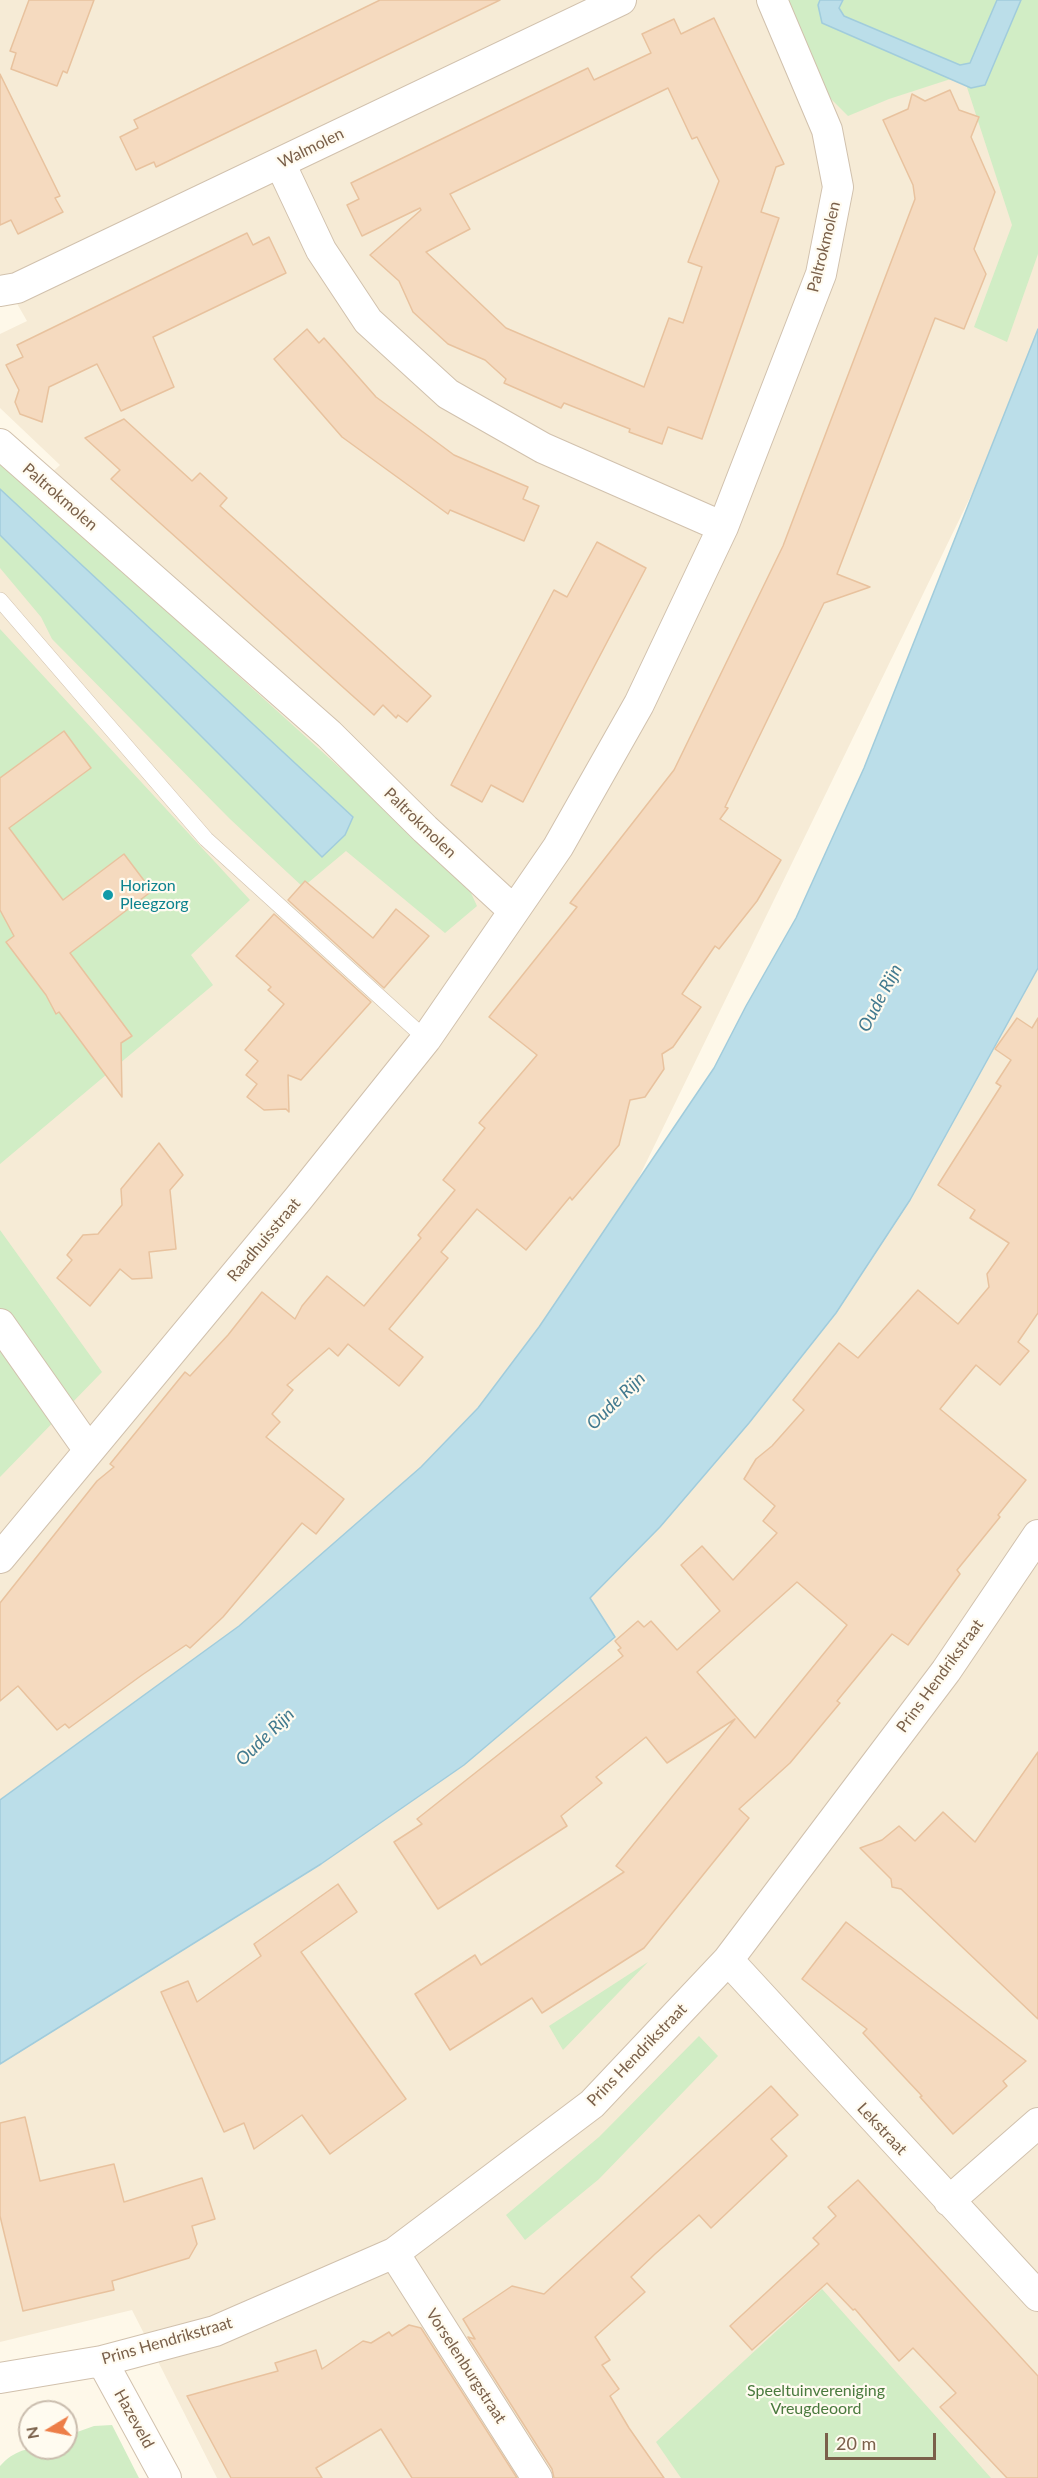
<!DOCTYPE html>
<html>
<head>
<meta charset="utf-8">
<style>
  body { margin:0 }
  #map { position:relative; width:1038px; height:2478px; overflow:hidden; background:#fef8e9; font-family:Lato,sans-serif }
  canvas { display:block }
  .north { position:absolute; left:18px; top:2400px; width:60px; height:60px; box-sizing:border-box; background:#fffbf0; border:2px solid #cabdae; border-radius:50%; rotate:260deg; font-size:16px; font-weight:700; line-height:24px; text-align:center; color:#7a604a }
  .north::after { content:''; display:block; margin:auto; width:21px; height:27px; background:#ed7e48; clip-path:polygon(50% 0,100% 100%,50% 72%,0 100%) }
  .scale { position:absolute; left:825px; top:2433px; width:111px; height:27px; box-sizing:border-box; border:3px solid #7a604a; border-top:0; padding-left:8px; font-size:18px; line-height:21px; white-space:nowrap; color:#7a604a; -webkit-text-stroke:4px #fffbf0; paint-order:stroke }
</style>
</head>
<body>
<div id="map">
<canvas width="1038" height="2478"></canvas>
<div class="north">N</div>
<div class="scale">20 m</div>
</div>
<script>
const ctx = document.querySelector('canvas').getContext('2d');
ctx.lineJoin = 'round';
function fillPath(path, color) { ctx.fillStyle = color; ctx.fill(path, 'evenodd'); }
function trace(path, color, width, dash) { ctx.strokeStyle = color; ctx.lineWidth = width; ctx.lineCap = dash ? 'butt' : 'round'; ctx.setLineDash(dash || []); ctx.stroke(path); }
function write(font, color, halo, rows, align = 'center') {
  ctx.font = font + ' Lato,sans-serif'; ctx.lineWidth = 4.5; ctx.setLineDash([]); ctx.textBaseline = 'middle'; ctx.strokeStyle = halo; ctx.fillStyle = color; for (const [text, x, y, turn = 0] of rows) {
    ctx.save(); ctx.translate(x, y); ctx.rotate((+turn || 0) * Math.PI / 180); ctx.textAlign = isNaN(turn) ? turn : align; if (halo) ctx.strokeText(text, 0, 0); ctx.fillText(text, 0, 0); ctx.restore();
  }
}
fillPath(new Path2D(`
  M 0,0 L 1038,0 L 1038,358 L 604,1249 L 463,1438 L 270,1615 L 0,1811 L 0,520 L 60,465 L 0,408 L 0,334 L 27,321 L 0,274 Z
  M 1038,968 L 1038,2478 L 217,2478 L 132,2310 L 0,2342 L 0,2064 L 321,1864 L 464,1765 L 614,1638 L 590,1598 L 660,1527 L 749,1423 L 836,1313 L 910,1200 Z`), '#f6ebd6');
fillPath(new Path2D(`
  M 789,0 L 1038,0 L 1038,254 L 1007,342 L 974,327 L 1012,225 L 963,75 L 889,99 L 848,116 L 825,93 L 793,17 Z
  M 0,460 L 466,882 L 477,906 L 445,933 L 346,851 L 303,887 L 230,819 L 52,639 L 41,617 L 0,568 L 0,535 L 322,856 L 345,835 L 353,817 L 0,489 Z
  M 0,629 L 250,900 L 191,955 L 213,985 L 0,1164 Z
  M 0,1230 L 102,1372 L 0,1477 Z
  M 648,1962 L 563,2050 L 549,2026 Z
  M 699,2036 L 718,2056 L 599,2179 L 525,2240 L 506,2215 L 599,2137 Z
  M 822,2289 L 991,2478 L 681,2478 L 656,2442 Z
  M 112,2425 L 139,2478 L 0,2478 L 0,2466 C 20,2444 38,2448 66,2448 L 66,2436 L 94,2426 Z`), '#d1edc5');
const water = new Path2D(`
  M 820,0 L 843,0 L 839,8 L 844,16 L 960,65 L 970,63 L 997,0 L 1021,0 L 985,85 L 971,88 L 822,23 L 818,5 Z
  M 1038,329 L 1038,968 L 910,1200 L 836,1313 L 749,1423 L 660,1527 L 590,1598 L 615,1637 L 464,1765 L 321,1864 L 0,2064 L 0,1800 L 239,1626 L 421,1467 L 478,1408 L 539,1327 L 714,1068 L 746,1006 L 796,918 L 864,768 Z
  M 0,489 L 353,817 L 345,835 L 322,857 L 0,535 Z`);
fillPath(water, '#bbdee9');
trace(water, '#a1ccdc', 1.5);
const building = new Path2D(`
  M 29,0 L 94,0 L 67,73 L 63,71 L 57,86 L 11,69 L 16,53 L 10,51 Z
  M 380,0 L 500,0 L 156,167 L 154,162 L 136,170 L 120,137 L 138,128 L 134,120 Z
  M 714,18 L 784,164 L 776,167 L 761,212 L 779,218 L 702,439 L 668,427 L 662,444 L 629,432 L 630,429 L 564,403 L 561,408 L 504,383 L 506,379 L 485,360 L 448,344 L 413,312 L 399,281 L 370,255 L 421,210 L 420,208 L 362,236 L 347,205 L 359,199 L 351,183 L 588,68 L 594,80 L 651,53 L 642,34 L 674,19 L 681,34 ZM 668,88 L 692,139 L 697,137 L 719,181 L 688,262 L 702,267 L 683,323 L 669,318 L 644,387 L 506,328 L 426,252 L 470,229 L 450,194 Z
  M 0,74 L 60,196 L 55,198 L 63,212 L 18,234 L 11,220 L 0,225 Z
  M 950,90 L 959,110 L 979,117 L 971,137 L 995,192 L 974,249 L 986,274 L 964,329 L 935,318 L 837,574 L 870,587 L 824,603 L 725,807 L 728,808 L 720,819 L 781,860 L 757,901 L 719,949 L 715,946 L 682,994 L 701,1007 L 673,1047 L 662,1054 L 664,1069 L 645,1097 L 630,1100 L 619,1145 L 572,1200 L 570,1197 L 526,1250 L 477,1209 L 441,1252 L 448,1258 L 389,1329 L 423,1357 L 399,1386 L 348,1344 L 338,1356 L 329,1348 L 287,1385 L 293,1390 L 272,1414 L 280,1422 L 266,1437 L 344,1499 L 316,1534 L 302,1523 L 223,1617 L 190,1648 L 186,1645 L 142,1675 L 69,1728 L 65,1724 L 57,1730 L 18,1686 L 0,1701 L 0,1603 L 97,1481 L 114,1467 L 110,1464 L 185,1372 L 190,1376 L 228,1335 L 262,1292 L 295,1319 L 302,1306 L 327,1276 L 364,1306 L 421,1238 L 418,1235 L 455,1190 L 443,1180 L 485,1128 L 479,1123 L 537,1055 L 489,1017 L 577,907 L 570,903 L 674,770 L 783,546 L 915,199 L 913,185 L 883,120 L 908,109 L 912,94 L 925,101 Z
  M 247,233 L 253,245 L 269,237 L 286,273 L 153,337 L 174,387 L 121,411 L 97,364 L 49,387 L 42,422 L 20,414 L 15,402 L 19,390 L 6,365 L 23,357 L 17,345 Z
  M 307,329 L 319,343 L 324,338 L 376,397 L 454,455 L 528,487 L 523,499 L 539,506 L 524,541 L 450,510 L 448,514 L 342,437 L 274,359 Z
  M 124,419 L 192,481 L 200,473 L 227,498 L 220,506 L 431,696 L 407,722 L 398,715 L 396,718 L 383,705 L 374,715 L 111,479 L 120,470 L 85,438 Z
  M 597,542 L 646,568 L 523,802 L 491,785 L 482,802 L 451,785 L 554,590 L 567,597 Z
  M 64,731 L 91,768 L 9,828 L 63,900 L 124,854 L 152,891 L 70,953 L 132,1036 L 121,1043 L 122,1097 L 59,1012 L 56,1014 L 46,995 L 6,942 L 14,936 L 0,910 L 0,778 Z
  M 305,881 L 373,938 L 396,909 L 429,936 L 384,988 L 288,900 Z
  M 274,914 L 371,1002 L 301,1080 L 288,1075 L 289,1112 L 286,1109 L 264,1110 L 247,1097 L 257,1084 L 246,1075 L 258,1061 L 245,1050 L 284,1004 L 268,990 L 271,987 L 236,956 Z
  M 1017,1018 L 1032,1028 L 1038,1018 L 1038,1313 L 1018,1342 L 1029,1351 L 1000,1385 L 976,1365 L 940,1409 L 1026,1480 L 998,1515 L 1000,1517 L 957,1570 L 960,1574 L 908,1645 L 892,1634 L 837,1701 L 840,1703 L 790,1763 L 739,1809 L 749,1818 L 644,1948 L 542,2013 L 532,1998 L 450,2050 L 415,1994 L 475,1955 L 481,1965 L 624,1872 L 616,1866 L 735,1719 L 667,1763 L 646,1737 L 596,1777 L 602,1783 L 561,1816 L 567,1826 L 438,1909 L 394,1842 L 422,1824 L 417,1819 L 623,1656 L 618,1650 L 621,1648 L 615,1641 L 638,1621 L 644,1627 L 651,1621 L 677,1650 L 720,1611 L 681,1565 L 702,1546 L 733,1580 L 777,1533 L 763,1521 L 775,1506 L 744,1479 L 756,1459 L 772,1446 L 804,1410 L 793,1400 L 839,1343 L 858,1358 L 918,1290 L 958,1324 L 989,1287 L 987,1274 L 1009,1243 L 970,1218 L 975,1210 L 938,1185 L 1001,1086 L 996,1083 L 1011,1060 L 995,1049 ZM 797,1582 L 847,1625 L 755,1738 L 697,1672 Z
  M 159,1143 L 183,1175 L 170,1190 L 176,1249 L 149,1252 L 152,1278 L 132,1279 L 120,1269 L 90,1306 L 57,1278 L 72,1260 L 67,1255 L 83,1235 L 98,1234 L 112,1217 L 122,1205 L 121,1189 Z
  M 1038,1752 L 1038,2019 L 901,1889 L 892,1887 L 891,1879 L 860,1848 L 882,1840 L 899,1826 L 915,1841 L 943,1812 L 975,1842 Z
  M 338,1884 L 357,1912 L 301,1952 L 406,2099 L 330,2154 L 302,2115 L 254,2149 L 244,2123 L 224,2132 L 161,1992 L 188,1981 L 197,2002 L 261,1956 L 254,1944 Z
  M 846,1922 L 1026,2061 L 1003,2081 L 1007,2086 L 953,2134 L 920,2097 L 922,2096 L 863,2033 L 867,2029 L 802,1979 Z
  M 771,2086 L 798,2115 L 771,2139 L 787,2156 L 711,2228 L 699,2215 L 655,2254 L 631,2277 L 645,2292 L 595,2337 L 610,2360 L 602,2365 L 619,2389 L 610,2396 L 629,2428 L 664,2478 L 554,2478 L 552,2469 L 468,2337 L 475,2339 L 463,2319 L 512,2286 L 544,2294 Z
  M 25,2117 L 40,2181 L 114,2164 L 124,2202 L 202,2178 L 215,2219 L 192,2226 L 197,2244 L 189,2258 L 112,2281 L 114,2290 L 23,2311 L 0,2216 L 0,2123 Z
  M 858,2180 L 1038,2376 L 1038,2478 L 1007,2478 L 940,2407 L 956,2393 L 913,2348 L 899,2361 L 855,2309 L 853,2310 L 827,2283 L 752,2350 L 730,2326 L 819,2244 L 813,2238 L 836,2216 L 828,2207 Z
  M 409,2325 L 421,2328 L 517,2478 L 412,2478 L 381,2429 L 316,2468 L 322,2478 L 231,2478 L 187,2396 L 278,2371 L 275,2363 L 316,2350 L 322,2369 L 363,2341 L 371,2343 L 389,2332 L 392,2336 Z`);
fillPath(building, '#f5dabf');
trace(building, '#e8c29e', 1.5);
const service = new Path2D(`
  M 0,600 L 206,839 L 426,1039`);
const minor = new Path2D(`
  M 280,163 L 321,250 L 368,321 L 448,394 L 543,448 L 723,527
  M 0,291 L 17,288 L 621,0
  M 0,444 L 329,734 L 425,829 L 514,911
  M 0,1324 L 88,1449
  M 0,1558 L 298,1199 L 426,1039 L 558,847 L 639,704 L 723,527 L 821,274 L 838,187 L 827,130 L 772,0
  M 728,1960 L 1038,2296
  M 949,2201 L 1038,2123
  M 394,2253 L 537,2478
  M 102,2361 L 166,2478
  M 0,2378 L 102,2361 L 215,2331 L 394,2253 L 592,2104 L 728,1960 L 946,1671 L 1038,1535`);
trace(service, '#d1c1ad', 16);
trace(minor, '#d1c1ad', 32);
trace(service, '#fff', 15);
trace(minor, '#fff', 30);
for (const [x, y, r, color] of [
  [108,895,6,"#0f9aa8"]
]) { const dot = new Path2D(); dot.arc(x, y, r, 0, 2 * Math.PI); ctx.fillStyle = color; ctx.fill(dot); trace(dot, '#fffbf0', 2); }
write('16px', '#7a604a', '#fffbf0', [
  ["Walmolen",311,148,-26],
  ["Paltrokmolen",824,247,-76],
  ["Paltrokmolen",60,497,41],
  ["Paltrokmolen",420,823,44],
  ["Raadhuisstraat",264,1240,-50],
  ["Prins Hendrikstraat",940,1676,-54],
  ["Prins Hendrikstraat",637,2055,-46],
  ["Lekstraat",882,2129,47],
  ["Prins Hendrikstraat",167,2341,-16],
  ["Vorselenburgstraat",466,2366,57],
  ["Hazeveld",134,2419,61]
]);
write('16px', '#0d838f', '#fffbf0', [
  ["Horizon",120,886],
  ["Pleegzorg",120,904]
], 'left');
write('16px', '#4a7a3e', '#fffbf0', [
  ["Speeltuinvereniging",816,2391],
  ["Vreugdeoord",816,2409]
]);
write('italic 18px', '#427a8f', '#fffbf0', [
  ["Oude Rijn",880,998,-62],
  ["Oude Rijn",616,1401,-44],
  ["Oude Rijn",265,1737,-44]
]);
</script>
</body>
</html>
